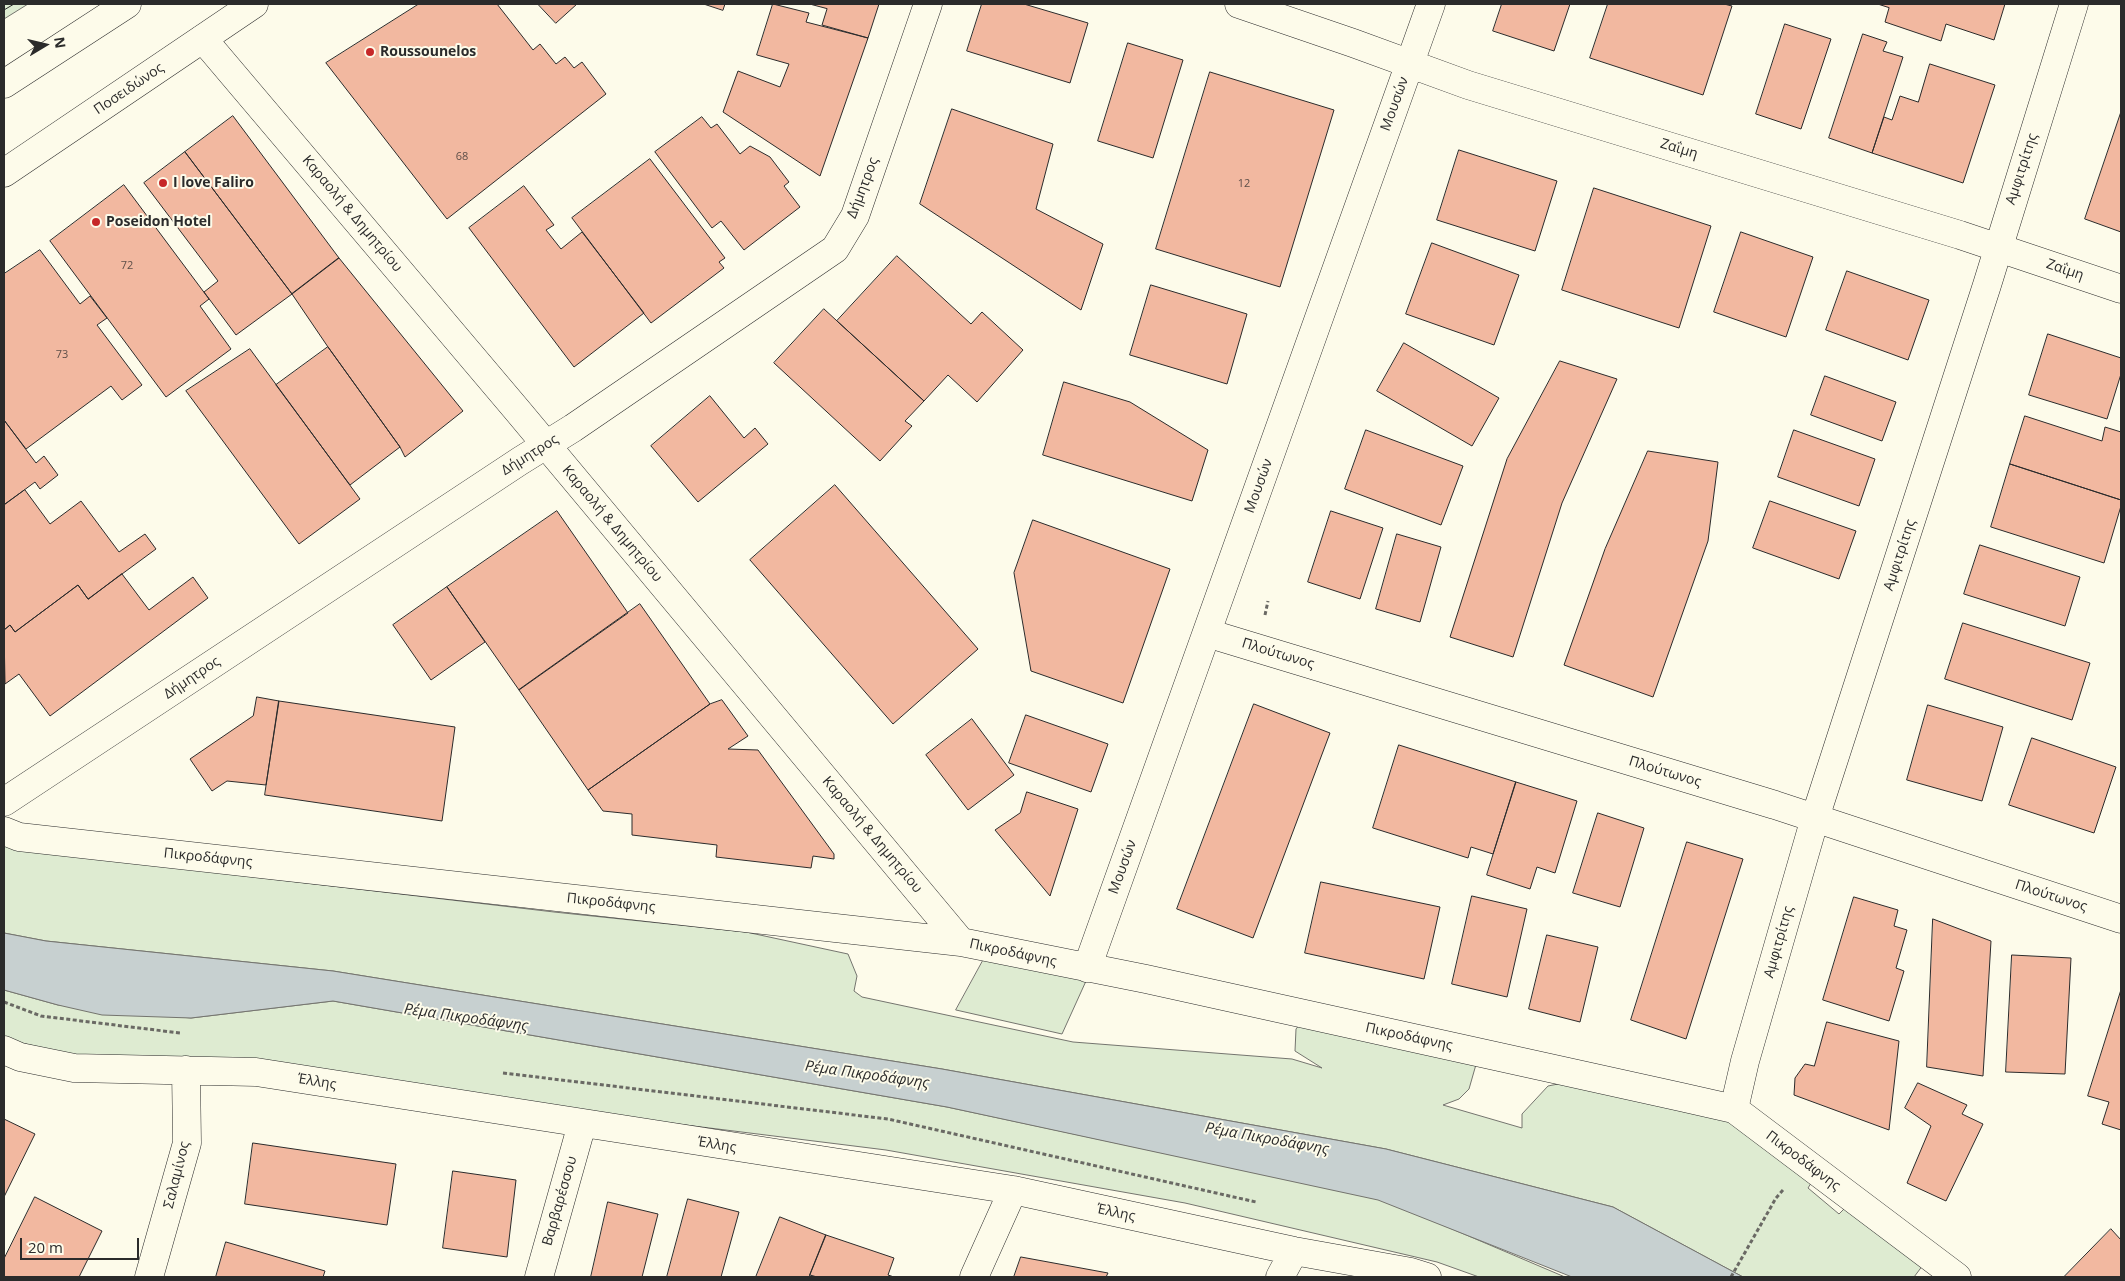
<!DOCTYPE html>
<html>
<head>
<meta charset="utf-8">
<style>
  body { margin:0 }
  #map { position:relative; width:2125px; height:1281px; overflow:hidden; background:#fdfbea; font-family:"Open Sans",sans-serif }
  canvas { display:block }
  .frame { position:absolute; inset:0; border:5px solid #2b2b2b; pointer-events:none }
  .north { position:absolute; left:20px; top:20px; width:50px; height:50px; -webkit-text-stroke:4px #fdfbea; paint-order:stroke; rotate:81deg; font-size:14px; font-weight:700; line-height:20px; text-align:center; color:#2b2b2b }
  .north::after { content:''; display:block; margin:auto; width:18px; height:22px; background:#2b2b2b; clip-path:polygon(50% 0,100% 100%,50% 72%,0 100%) }
  .scale { position:absolute; left:20px; top:1238px; width:119px; height:22px; box-sizing:border-box; border:2px solid #2b2b2b; border-top:0; padding-left:6px; font-size:15px; line-height:18px; white-space:nowrap; color:#2b2b2b; -webkit-text-stroke:4px #fdfbea; paint-order:stroke }
</style>
</head>
<body>
<div id="map">
<canvas width="2125" height="1281"></canvas>
<div class="frame"></div>
<div class="north">N</div>
<div class="scale">20 m</div>
</div>
<script>
const ctx = document.querySelector('canvas').getContext('2d');
ctx.lineJoin = 'round';
function fillPath(path, color) { ctx.fillStyle = color; ctx.fill(path, 'evenodd'); }
function trace(path, color, width, dash) { ctx.strokeStyle = color; ctx.lineWidth = width; ctx.lineCap = dash ? 'butt' : 'round'; ctx.setLineDash(dash || []); ctx.stroke(path); }
function write(font, color, halo, rows, align = 'center') {
  ctx.font = font + ' "Open Sans",sans-serif'; ctx.lineWidth = 4; ctx.setLineDash([]); ctx.textBaseline = 'middle'; ctx.strokeStyle = halo; ctx.fillStyle = color; for (const [text, x, y, turn = 0] of rows) {
    ctx.save(); ctx.translate(x, y); ctx.rotate((+turn || 0) * Math.PI / 180); ctx.textAlign = isNaN(turn) ? turn : align; if (halo) ctx.strokeText(text, 0, 0); ctx.fillText(text, 0, 0); ctx.restore();
  }
}
const green = new Path2D(`
  M 4,4 L 28,4 L 4,19 Z
  M 4,839 L 50,853 L 554,912 L 746,932 L 848,954 L 857,976 L 854,991 L 862,997 L 1073,1042 L 1292,1059 L 1322,1068 L 1295,1051 L 1296,1029 L 1303,1020 L 1477,1061 L 1469,1089 L 1459,1099 L 1443,1105 L 1522,1128 L 1522,1114 L 1548,1086 L 1573,1081 L 1731,1119 L 1813,1180 L 1808,1188 L 1839,1214 L 1849,1204 L 1923,1265 L 1914,1277 L 1743,1277 L 1613,1207 L 1386,1149 L 942,1069 L 333,971 L 46,941 L 4,933 Z
  M 985,957 L 1086,981 L 1062,1034 L 956,1010 Z
  M 4,990 L 58,1005 L 191,1018 L 333,1001 L 947,1107 L 1384,1200 L 1565,1277 L 1479,1277 L 1437,1262 L 1185,1203 L 886,1150 L 525,1105 L 86,1058 L 4,1039 Z`);
fillPath(green, '#deebd1');
trace(green, '#74746e', 1);
const water = new Path2D(`
  M 4,933 L 46,941 L 333,971 L 942,1069 L 1386,1149 L 1613,1207 L 1743,1277 L 1572,1277 L 1378,1200 L 947,1107 L 333,1001 L 191,1018 L 102,1015 L 58,1005 L 4,990 Z`);
fillPath(water, '#c7d0d0');
trace(water, '#74746e', 1);
const building = new Path2D(`
  M 419,4 L 497,4 L 533,50 L 540,44 L 556,64 L 565,57 L 574,68 L 582,62 L 606,94 L 447,219 L 326,63 Z
  M 538,4 L 577,4 L 556,23 Z
  M 704,4 L 725,4 L 723,10 Z
  M 773,4 L 809,13 L 806,22 L 868,38 L 820,176 L 723,112 L 738,71 L 780,87 L 789,64 L 757,55 Z
  M 810,4 L 879,4 L 868,38 L 822,25 L 827,9 Z
  M 982,4 L 1024,4 L 1088,23 L 1070,83 L 967,51 Z
  M 1502,4 L 1570,4 L 1554,51 L 1493,31 Z
  M 1608,4 L 1724,4 L 1732,6 L 1703,95 L 1590,58 Z
  M 1878,4 L 2005,4 L 1994,40 L 1946,24 L 1941,41 L 1885,22 L 1889,8 Z
  M 1785,24 L 1831,39 L 1801,129 L 1756,114 Z
  M 1863,34 L 1887,42 L 1883,51 L 1903,57 L 1872,153 L 1829,138 Z
  M 1128,43 L 1183,60 L 1153,158 L 1098,141 Z
  M 1930,64 L 1995,85 L 1963,183 L 1872,153 L 1884,117 L 1892,120 L 1900,96 L 1918,102 Z
  M 1210,72 L 1334,110 L 1280,287 L 1156,249 Z
  M 952,109 L 1053,144 L 1036,209 L 1103,244 L 1081,310 L 920,204 Z
  M 2121,112 L 2121,232 L 2085,219 Z
  M 233,116 L 339,258 L 292,294 L 185,152 Z
  M 702,117 L 711,128 L 717,124 L 740,154 L 750,146 L 770,157 L 789,182 L 784,186 L 800,207 L 744,250 L 721,221 L 712,228 L 655,152 Z
  M 1459,150 L 1557,181 L 1535,251 L 1437,220 Z
  M 185,152 L 292,294 L 236,335 L 204,292 L 218,281 L 144,183 Z
  M 650,159 L 725,258 L 719,262 L 724,268 L 651,323 L 572,218 Z
  M 124,185 L 209,299 L 200,306 L 231,349 L 166,397 L 50,241 Z
  M 524,186 L 554,225 L 546,230 L 561,249 L 582,232 L 644,313 L 574,367 L 469,228 Z
  M 1594,188 L 1711,226 L 1679,328 L 1562,290 Z
  M 1741,232 L 1813,257 L 1786,337 L 1714,312 Z
  M 1432,243 L 1519,275 L 1494,345 L 1406,314 Z
  M 40,250 L 80,304 L 90,296 L 107,318 L 97,325 L 142,385 L 122,400 L 111,386 L 26,449 L 4,420 L 4,274 Z
  M 897,256 L 971,324 L 982,312 L 1023,350 L 977,402 L 948,375 L 924,401 L 837,321 Z
  M 339,258 L 463,411 L 405,457 L 400,447 L 328,347 L 292,294 Z
  M 1847,271 L 1929,300 L 1908,360 L 1826,330 Z
  M 1151,285 L 1247,314 L 1227,384 L 1130,355 Z
  M 824,309 L 924,401 L 905,421 L 912,426 L 880,461 L 774,363 Z
  M 2048,334 L 2121,358 L 2121,374 L 2107,419 L 2029,395 Z
  M 1404,343 L 1499,398 L 1472,446 L 1377,391 Z
  M 328,347 L 400,447 L 350,485 L 276,385 Z
  M 250,349 L 360,499 L 299,544 L 186,391 Z
  M 1560,361 L 1617,379 L 1562,503 L 1513,657 L 1450,637 L 1507,459 Z
  M 1825,376 L 1896,402 L 1882,441 L 1811,415 Z
  M 1064,382 L 1130,402 L 1208,450 L 1192,501 L 1043,455 Z
  M 710,396 L 744,438 L 755,428 L 768,444 L 698,502 L 651,446 Z
  M 2025,416 L 2102,441 L 2105,427 L 2121,432 L 2121,500 L 2010,464 Z
  M 4,420 L 36,463 L 44,456 L 58,475 L 40,489 L 35,482 L 4,505 Z
  M 1366,430 L 1463,466 L 1441,525 L 1345,489 Z
  M 1794,430 L 1875,459 L 1859,506 L 1778,477 Z
  M 1648,451 L 1718,462 L 1708,541 L 1653,697 L 1564,665 L 1605,549 Z
  M 2010,464 L 2121,500 L 2121,506 L 2104,563 L 1991,527 Z
  M 835,485 L 978,649 L 893,724 L 750,560 Z
  M 25,490 L 50,524 L 81,501 L 119,552 L 145,534 L 156,549 L 88,599 L 78,585 L 15,632 L 10,625 L 4,630 L 4,505 Z
  M 1770,501 L 1856,531 L 1839,579 L 1753,548 Z
  M 557,511 L 628,613 L 519,690 L 447,587 Z
  M 1331,511 L 1383,528 L 1360,599 L 1308,582 Z
  M 1033,520 L 1170,569 L 1123,703 L 1031,671 L 1014,573 Z
  M 1397,534 L 1441,547 L 1420,622 L 1376,609 Z
  M 1980,545 L 2080,577 L 2065,626 L 1964,594 Z
  M 122,574 L 149,610 L 193,577 L 208,598 L 50,716 L 19,674 L 5,684 L 4,630 L 10,625 L 15,632 L 78,585 L 88,599 Z
  M 447,587 L 485,642 L 431,680 L 393,625 Z
  M 640,604 L 710,704 L 588,790 L 519,690 Z
  M 1963,623 L 2090,663 L 2072,720 L 1945,679 Z
  M 257,697 L 279,701 L 266,785 L 227,781 L 212,791 L 190,759 L 253,716 Z
  M 722,700 L 748,736 L 728,749 L 758,750 L 834,854 L 834,859 L 813,856 L 811,868 L 716,857 L 717,845 L 632,835 L 632,814 L 603,811 L 588,790 L 710,704 Z
  M 279,701 L 455,727 L 442,821 L 265,795 Z
  M 1254,704 L 1330,733 L 1253,938 L 1177,909 Z
  M 1928,705 L 2003,727 L 1982,801 L 1907,780 Z
  M 1026,715 L 1108,744 L 1091,792 L 1009,763 Z
  M 972,719 L 1014,775 L 968,810 L 926,755 Z
  M 2032,738 L 2116,767 L 2094,833 L 2009,805 Z
  M 1399,745 L 1516,782 L 1493,854 L 1471,847 L 1468,858 L 1373,828 Z
  M 1516,782 L 1577,801 L 1555,873 L 1537,867 L 1530,889 L 1487,875 Z
  M 1027,792 L 1078,809 L 1050,896 L 995,830 L 1020,813 Z
  M 1598,813 L 1644,828 L 1620,907 L 1573,893 Z
  M 1687,842 L 1743,859 L 1686,1039 L 1631,1020 Z
  M 1321,882 L 1440,907 L 1424,979 L 1305,953 Z
  M 1472,896 L 1527,909 L 1507,997 L 1452,984 Z
  M 1854,897 L 1898,910 L 1894,926 L 1907,930 L 1896,968 L 1904,971 L 1889,1021 L 1823,1000 Z
  M 1933,919 L 1991,941 L 1983,1076 L 1927,1067 Z
  M 1547,935 L 1598,947 L 1580,1022 L 1529,1009 Z
  M 2012,955 L 2071,958 L 2065,1074 L 2006,1072 Z
  M 2121,990 L 2121,1130 L 2102,1124 L 2109,1102 L 2088,1096 Z
  M 1827,1022 L 1899,1041 L 1889,1130 L 1794,1095 L 1795,1078 L 1805,1064 L 1814,1066 Z
  M 1918,1083 L 1967,1105 L 1962,1114 L 1983,1124 L 1946,1201 L 1907,1183 L 1931,1126 L 1905,1108 Z
  M 4,1119 L 35,1134 L 4,1197 Z
  M 253,1143 L 396,1164 L 387,1225 L 245,1204 Z
  M 453,1171 L 516,1180 L 507,1257 L 443,1248 Z
  M 35,1197 L 102,1231 L 79,1277 L 4,1277 L 4,1259 Z
  M 688,1199 L 739,1212 L 721,1277 L 667,1277 Z
  M 608,1202 L 658,1214 L 642,1277 L 591,1277 Z
  M 780,1217 L 826,1235 L 809,1277 L 756,1277 Z
  M 2111,1229 L 2121,1240 L 2121,1277 L 2064,1277 Z
  M 826,1235 L 894,1258 L 888,1275 L 894,1277 L 817,1277 L 810,1275 Z
  M 226,1242 L 325,1271 L 323,1277 L 216,1277 Z
  M 1021,1257 L 1108,1273 L 1106,1277 L 1014,1277 Z`);
fillPath(building, '#f2b8a0');
trace(building, '#2b2b2b', 1);
const minor = new Path2D(`
  M 1239,4 L 1353,43 L 1468,85 L 1960,235 L 2121,289
  M 203,39 L 517,410 L 961,942
  M 1207,633 L 1775,805 L 2121,919
  M 4,802 L 520,461 L 573,428 L 835,249 L 855,216 L 928,4
  M 4,831 L 19,837 L 961,942 L 1146,979 L 1681,1097 L 1734,1109 L 1957,1277
  M 1087,968 L 1431,4
  M 4,1050 L 20,1057 L 74,1068 L 256,1072 L 1013,1190 L 1294,1251 L 1411,1272 L 1427,1277
  M 1734,1109 L 1745,1061 L 1815,818 L 1987,285 L 2074,4
  M 149,1277 L 187,1143 L 186,1070
  M 539,1277 L 582,1124
  M 974,1277 L 1013,1190
  M 1280,1277 L 1294,1251`);
const highway = new Path2D(`
  M 4,84 L 127,4
  M 4,173 L 254,4`);
trace(minor, '#2b2b2b', 29);
trace(highway, '#2b2b2b', 29);
trace(new Path2D(`
  M 1265,615 L 1268,601
  M 4,1002 L 41,1016 L 180,1033
  M 503,1073 L 888,1119 L 1256,1202
  M 1731,1277 L 1776,1198 L 1783,1190`), '#6a6964', 3, [4, 2.5]);
trace(minor, '#fdfbea', 28);
trace(highway, '#fdfbea', 28);
trace(new Path2D(`
  M 4,10 L 14,4`), '#2b2b2b', 1);
for (const [x, y, r, color] of [
  [370,52,5,"#c62828"],
  [163,183,5,"#c62828"],
  [96,222,5,"#c62828"]
]) { const dot = new Path2D(); dot.arc(x, y, r, 0, 2 * Math.PI); ctx.fillStyle = color; ctx.fill(dot); trace(dot, '#fdfbea', 2); }
write('11px', '#5d4e48', null, [
  ["68",462,157],
  ["12",1244,184],
  ["72",127,266],
  ["73",62,355]
]);
write('bold 14px', '#2b2b2b', '#fdfbea', [
  ["Roussounelos",380,52],
  ["I love Faliro",173,183],
  ["Poseidon Hotel",106,222]
], 'left');
write('14px', '#2b2b2b', '#fdfbea', [
  ["Ποσειδώνος",129,89,-34],
  ["Μουσών",1395,104,-70],
  ["Ζαΐμη",1679,149,17],
  ["Αμφιτρίτης",2022,169,-72],
  ["Δήμητρος",863,188,-69],
  ["Καραολή & Δημητρίου",352,214,50],
  ["Ζαΐμη",2065,270,19],
  ["Δήμητρος",530,455,-32],
  ["Μουσών",1259,486,-70],
  ["Καραολή & Δημητρίου",612,524,50],
  ["Αμφιτρίτης",1900,555,-72],
  ["Πλούτωνος",1278,654,17],
  ["Δήμητρος",192,678,-34],
  ["Πλούτωνος",1665,772,17],
  ["Καραολή & Δημητρίου",872,835,50],
  ["Πικροδάφνης",208,858,6],
  ["Μουσών",1123,867,-70],
  ["Πλούτωνος",2051,896,18],
  ["Πικροδάφνης",611,903,6],
  ["Αμφιτρίτης",1779,942,-74],
  ["Πικροδάφνης",1013,953,12],
  ["Πικροδάφνης",1409,1037,12],
  ["Έλλης",317,1082,9],
  ["Έλλης",717,1145,9],
  ["Πικροδάφνης",1803,1161,37],
  ["Σαλαμίνος",177,1175,-76],
  ["Βαρβαρέσσου",560,1201,-74],
  ["Έλλης",1116,1213,12]
]);
write('italic 15px', '#2b2b2b', '#fdfbea', [
  ["Ρέμα Πικροδάφνης",466,1018,8],
  ["Ρέμα Πικροδάφνης",867,1075,8],
  ["Ρέμα Πικροδάφνης",1267,1139,10]
]);
</script>
</body>
</html>
